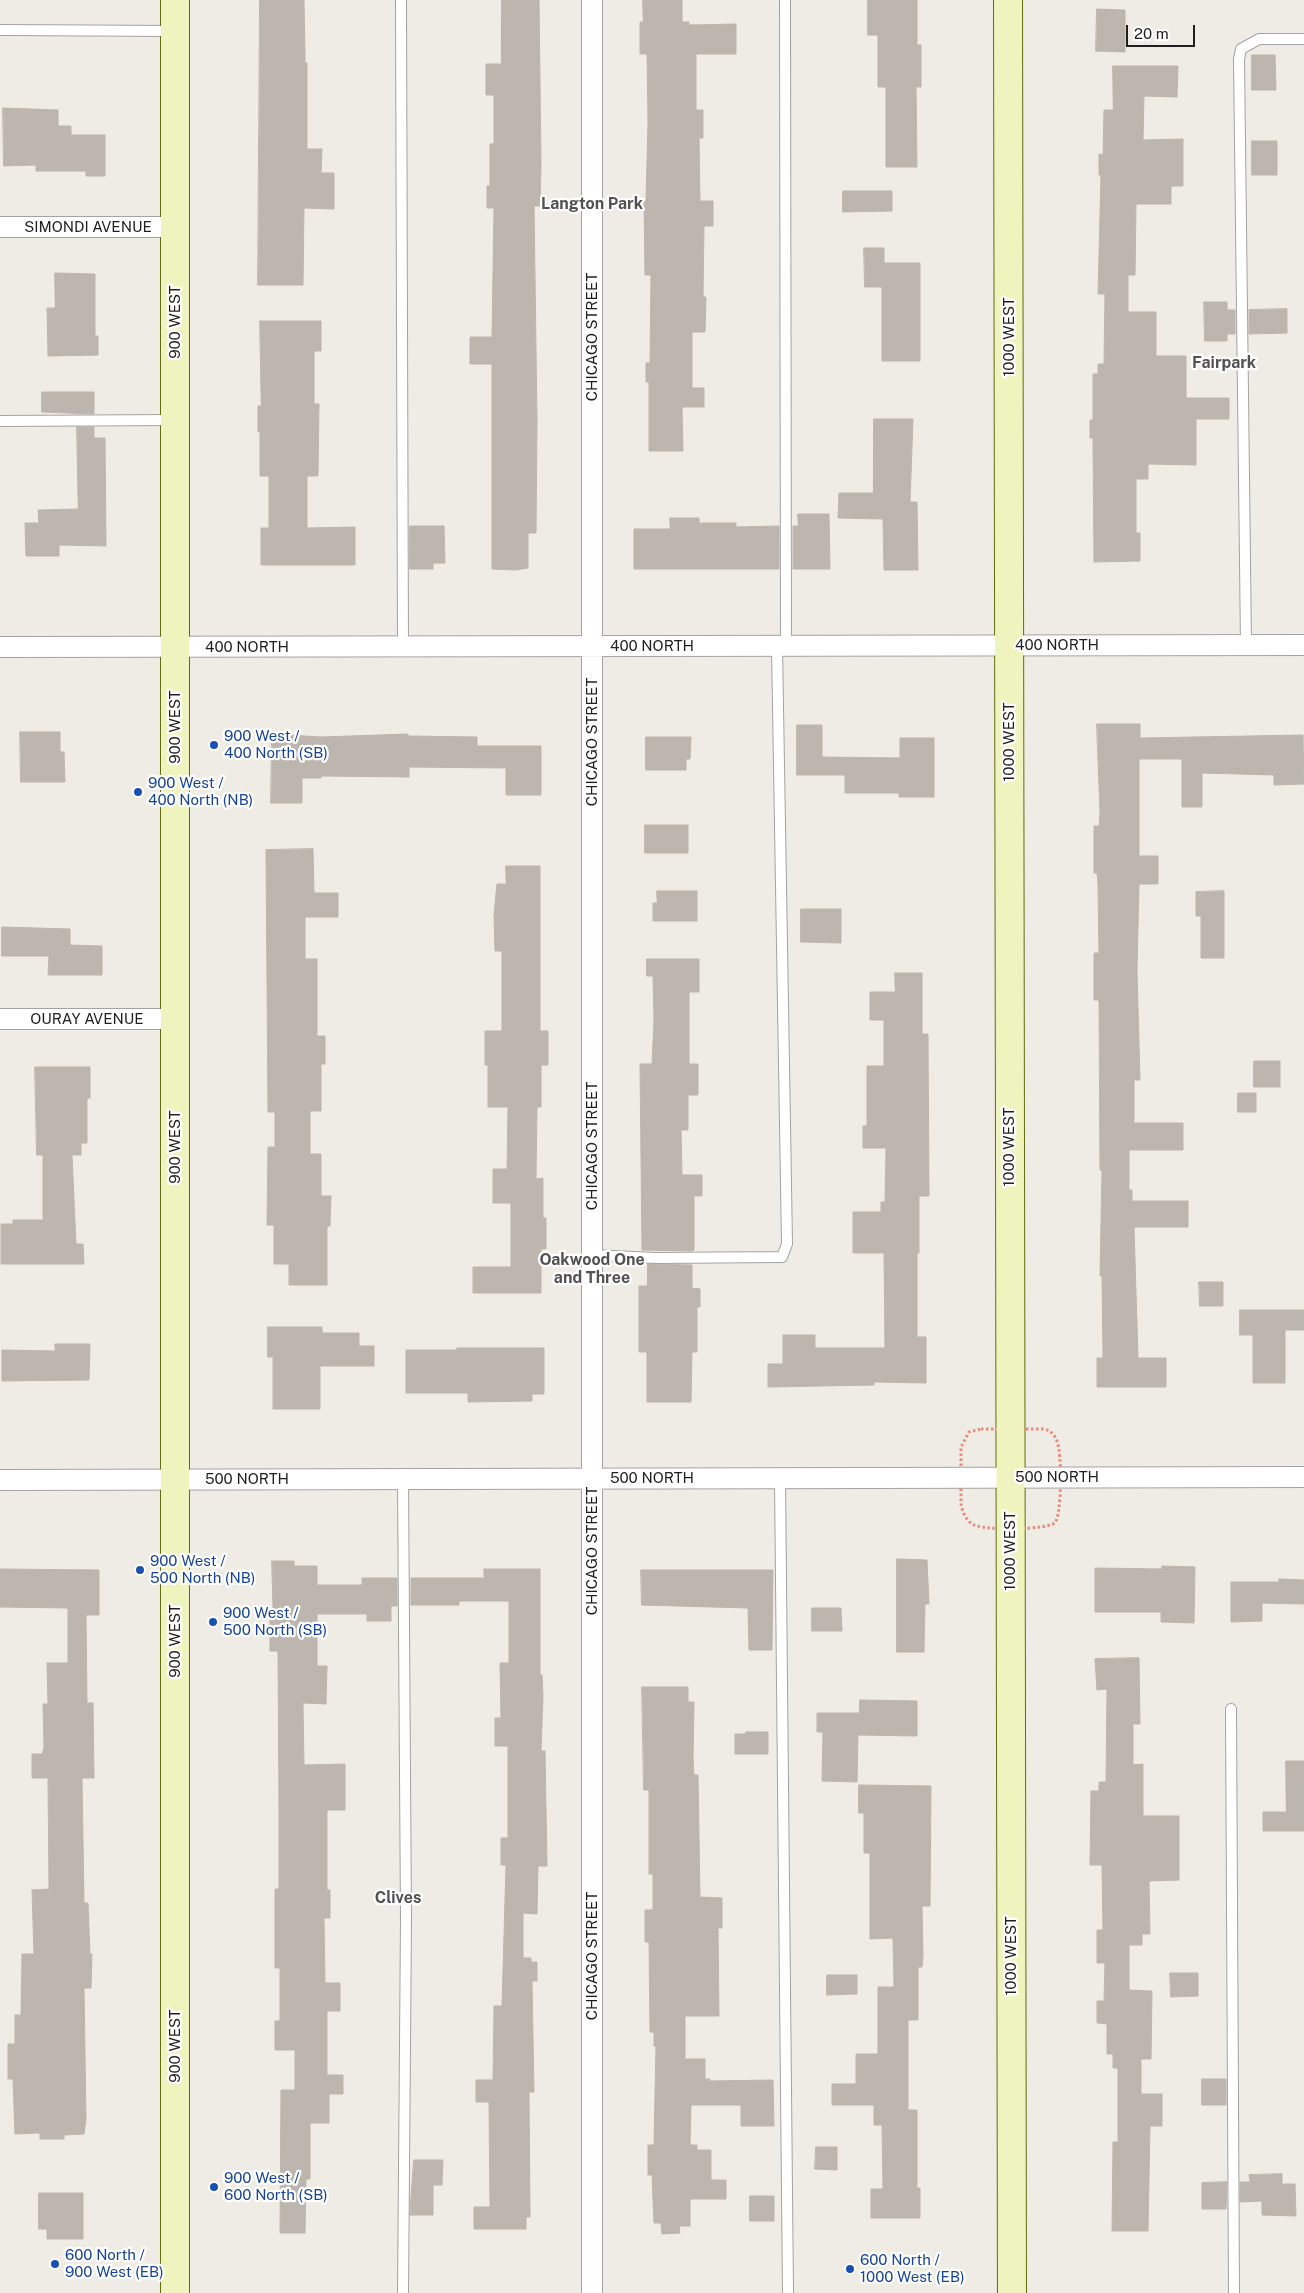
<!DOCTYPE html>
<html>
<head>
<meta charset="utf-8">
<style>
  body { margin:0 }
  #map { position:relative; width:1304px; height:2293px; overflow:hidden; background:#efece6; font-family:"Public Sans",sans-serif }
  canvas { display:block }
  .scale { position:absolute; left:1126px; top:25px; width:69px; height:22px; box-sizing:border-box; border:2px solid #1f1f1f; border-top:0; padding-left:6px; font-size:15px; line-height:18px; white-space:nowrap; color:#1f1f1f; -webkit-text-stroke:4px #fff; paint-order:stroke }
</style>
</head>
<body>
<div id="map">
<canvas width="1304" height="2293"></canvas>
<div class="scale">20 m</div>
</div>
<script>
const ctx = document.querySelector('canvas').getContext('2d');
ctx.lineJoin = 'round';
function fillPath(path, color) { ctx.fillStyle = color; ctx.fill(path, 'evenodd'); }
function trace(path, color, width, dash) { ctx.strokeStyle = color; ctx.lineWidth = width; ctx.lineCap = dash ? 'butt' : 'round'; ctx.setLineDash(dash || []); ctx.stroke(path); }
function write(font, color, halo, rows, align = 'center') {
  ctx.font = font + ' "Public Sans",sans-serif'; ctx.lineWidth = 4.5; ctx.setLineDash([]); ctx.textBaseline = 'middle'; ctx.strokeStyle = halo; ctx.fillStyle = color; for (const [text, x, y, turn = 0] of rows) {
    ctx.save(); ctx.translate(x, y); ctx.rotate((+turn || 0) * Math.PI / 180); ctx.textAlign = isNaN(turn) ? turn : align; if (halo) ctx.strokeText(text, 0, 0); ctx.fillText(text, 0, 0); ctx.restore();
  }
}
const building = new Path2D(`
  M 260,0 L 304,0 L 305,57 L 305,63 L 307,63 L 307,149 L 322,149 L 321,173 L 334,173 L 334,209 L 304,208 L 303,285 L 258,285 Z
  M 502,0 L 539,0 L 541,164 L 540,206 L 534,206 L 537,421 L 536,533 L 528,533 L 528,568 L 516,570 L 492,569 L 492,364 L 470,364 L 470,337 L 492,337 L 494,208 L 487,208 L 487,186 L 490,186 L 490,144 L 494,144 L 494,95 L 486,95 L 486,64 L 501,64 Z
  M 643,0 L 682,0 L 682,22 L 689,22 L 689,25 L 736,24 L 736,54 L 696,54 L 696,110 L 703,110 L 703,138 L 699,138 L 700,201 L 713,201 L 713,226 L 704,226 L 703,297 L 706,297 L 705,332 L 692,332 L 692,388 L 704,388 L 704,407 L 682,407 L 683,451 L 649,451 L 649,382 L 646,382 L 646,363 L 650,363 L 651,275 L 645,275 L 644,201 L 646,201 L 648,122 L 647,54 L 640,54 L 640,22 L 643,22 Z
  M 868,0 L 917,0 L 917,45 L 921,45 L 921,87 L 916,87 L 917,167 L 886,167 L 886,87 L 878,87 L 878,35 L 868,35 Z
  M 1097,9 L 1125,10 L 1125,52 L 1096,51 Z
  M 1252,55 L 1275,55 L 1276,90 L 1252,90 Z
  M 1113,66 L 1178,66 L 1177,97 L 1144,96 L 1143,140 L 1183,139 L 1183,186 L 1171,186 L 1171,204 L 1136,204 L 1135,275 L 1128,275 L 1128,312 L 1156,312 L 1156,356 L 1186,356 L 1186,398 L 1229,398 L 1229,419 L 1196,419 L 1196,465 L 1148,464 L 1148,479 L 1136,479 L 1136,533 L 1140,533 L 1140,561 L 1094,562 L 1093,438 L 1090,438 L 1090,420 L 1093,420 L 1093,374 L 1098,374 L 1098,364 L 1104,364 L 1105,294 L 1098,294 L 1101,175 L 1099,175 L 1099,154 L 1103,155 L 1104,110 L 1113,110 Z
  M 3,108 L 58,110 L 58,126 L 71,126 L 71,135 L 105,135 L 105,176 L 86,176 L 86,171 L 36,171 L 36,165 L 4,166 Z
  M 1252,141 L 1277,141 L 1277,175 L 1252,175 Z
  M 843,191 L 892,191 L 892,211 L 843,212 Z
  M 864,248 L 884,248 L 884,263 L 920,263 L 920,361 L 882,361 L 882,287 L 865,287 Z
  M 55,273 L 95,274 L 95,336 L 98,336 L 98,355 L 48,356 L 47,308 L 55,308 Z
  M 1204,302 L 1227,302 L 1227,310 L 1235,310 L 1235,334 L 1227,334 L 1227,341 L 1205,341 Z
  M 1287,309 L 1287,333 L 1249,334 L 1249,310 Z
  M 260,321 L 321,321 L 321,351 L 314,351 L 314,404 L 319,404 L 318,476 L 307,476 L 307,528 L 355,527 L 355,565 L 261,565 L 261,528 L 269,528 L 269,476 L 260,476 L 260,432 L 258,432 L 258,406 L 261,406 Z
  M 42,392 L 94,392 L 94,414 L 42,412 Z
  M 874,419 L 913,419 L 910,502 L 917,502 L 918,570 L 884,570 L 883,519 L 838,518 L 839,493 L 873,493 Z
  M 77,427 L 94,427 L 94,438 L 105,438 L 106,546 L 59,545 L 59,556 L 26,556 L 25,523 L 39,523 L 38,510 L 78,509 Z
  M 798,514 L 829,514 L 830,569 L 793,569 L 793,526 L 798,526 Z
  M 670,518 L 699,518 L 699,523 L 736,523 L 736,527 L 779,526 L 779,569 L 634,569 L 634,529 L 670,529 Z
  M 410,526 L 444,526 L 445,563 L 433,563 L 433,569 L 410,569 Z
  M 1097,724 L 1140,724 L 1140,738 L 1303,735 L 1304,784 L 1274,785 L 1274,775 L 1202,773 L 1202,807 L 1182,807 L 1182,759 L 1139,759 L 1139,856 L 1158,856 L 1158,884 L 1139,884 L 1137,971 L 1140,1080 L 1134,1080 L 1134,1123 L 1183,1123 L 1183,1150 L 1129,1150 L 1129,1190 L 1132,1190 L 1132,1201 L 1188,1201 L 1188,1227 L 1134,1227 L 1138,1358 L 1166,1358 L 1166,1387 L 1097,1387 L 1097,1358 L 1103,1358 L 1102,1276 L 1100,1276 L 1102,1170 L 1100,1170 L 1099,1000 L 1094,1000 L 1094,953 L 1099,953 L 1098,884 L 1097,873 L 1094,873 L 1094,826 L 1099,826 L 1100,814 Z
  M 797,725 L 822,725 L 822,757 L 900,758 L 900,738 L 934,738 L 934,797 L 899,797 L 899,793 L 845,793 L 845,775 L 797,775 Z
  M 20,732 L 60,732 L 60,752 L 64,752 L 65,782 L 21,782 Z
  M 272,734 L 321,737 L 408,734 L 408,736 L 477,737 L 477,746 L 541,746 L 541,795 L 506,795 L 506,768 L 409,767 L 409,777 L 321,776 L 321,778 L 302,778 L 302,803 L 271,803 Z
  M 646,737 L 691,737 L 690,759 L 686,759 L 686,770 L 646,770 Z
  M 645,825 L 688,825 L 688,853 L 645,853 Z
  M 313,849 L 314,893 L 338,893 L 338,917 L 305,917 L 305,959 L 317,959 L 317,1036 L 325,1036 L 325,1064 L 321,1064 L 321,1111 L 310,1111 L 310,1154 L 321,1154 L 321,1196 L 331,1196 L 330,1226 L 327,1226 L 327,1285 L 289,1285 L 289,1264 L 274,1264 L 274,1225 L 267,1225 L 268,1147 L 275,1147 L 275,1112 L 268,1112 L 266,850 Z
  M 506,866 L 540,866 L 540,1031 L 548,1031 L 548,1065 L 541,1065 L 541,1107 L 537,1107 L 536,1179 L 543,1178 L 543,1218 L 546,1218 L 546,1249 L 541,1249 L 541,1293 L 473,1293 L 473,1267 L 511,1267 L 511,1203 L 493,1203 L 493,1169 L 507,1169 L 508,1107 L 488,1107 L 488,1065 L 485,1065 L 485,1031 L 502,1031 L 502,951 L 495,951 L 494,915 L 497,884 L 506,884 Z
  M 657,891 L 697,891 L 697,921 L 653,921 L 653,903 L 657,903 Z
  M 1224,891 L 1224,958 L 1201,958 L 1201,916 L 1196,916 L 1196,892 Z
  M 801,909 L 841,909 L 841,943 L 801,942 Z
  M 2,927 L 70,929 L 70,945 L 102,946 L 102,975 L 48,975 L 49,956 L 2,956 Z
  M 647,959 L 699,959 L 699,992 L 689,992 L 689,1064 L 698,1064 L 698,1095 L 688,1095 L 688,1130 L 681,1130 L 682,1175 L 702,1175 L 702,1196 L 694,1196 L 694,1250 L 692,1251 L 642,1250 L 640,1064 L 652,1064 L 654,1021 L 653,976 L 647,976 Z
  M 895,973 L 922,973 L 922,1034 L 928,1034 L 929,1196 L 919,1196 L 919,1253 L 917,1253 L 917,1337 L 926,1337 L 926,1383 L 874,1382 L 874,1385 L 768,1387 L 768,1364 L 783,1364 L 783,1335 L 815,1335 L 815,1348 L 885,1348 L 884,1253 L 853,1253 L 853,1212 L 881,1212 L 881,1202 L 885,1202 L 886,1148 L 863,1148 L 863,1126 L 867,1126 L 867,1066 L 884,1066 L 884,1020 L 870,1020 L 870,992 L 895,992 Z
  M 1254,1061 L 1280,1061 L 1280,1087 L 1254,1087 Z
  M 35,1067 L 90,1067 L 90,1098 L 87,1098 L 87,1143 L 81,1143 L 81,1155 L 72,1155 L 76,1244 L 83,1244 L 84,1264 L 1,1264 L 1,1224 L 13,1224 L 13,1220 L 43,1220 L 43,1155 L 37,1155 Z
  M 1238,1093 L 1256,1093 L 1256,1112 L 1238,1112 Z
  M 648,1264 L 692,1265 L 692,1288 L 700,1289 L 700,1307 L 697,1307 L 697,1352 L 692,1352 L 691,1402 L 647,1402 L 647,1352 L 639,1352 L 639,1286 L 647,1286 Z
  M 1199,1282 L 1223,1282 L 1223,1306 L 1200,1306 Z
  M 1240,1310 L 1304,1310 L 1304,1330 L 1285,1330 L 1285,1383 L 1253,1383 L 1253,1335 L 1240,1335 Z
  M 268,1327 L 322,1327 L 322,1333 L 359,1333 L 359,1346 L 374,1346 L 374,1366 L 320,1366 L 320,1409 L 273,1409 L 273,1357 L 268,1357 Z
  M 55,1344 L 90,1344 L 89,1380 L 2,1381 L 2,1350 L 55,1351 Z
  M 457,1348 L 544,1348 L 544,1394 L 532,1394 L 532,1401 L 468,1402 L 468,1393 L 406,1393 L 406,1350 L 457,1350 Z
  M 897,1559 L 927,1560 L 929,1604 L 925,1604 L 924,1652 L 897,1652 Z
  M 272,1561 L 294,1561 L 294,1566 L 317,1566 L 317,1585 L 362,1585 L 362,1578 L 397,1578 L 397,1606 L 391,1606 L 391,1621 L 367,1621 L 367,1614 L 317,1614 L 317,1666 L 327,1666 L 326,1704 L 303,1703 L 304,1765 L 345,1764 L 345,1810 L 327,1810 L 327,1890 L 330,1890 L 330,1918 L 324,1918 L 325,1983 L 340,1983 L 340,2011 L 327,2011 L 327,2075 L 343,2075 L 343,2094 L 329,2094 L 329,2123 L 310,2123 L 310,2179 L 306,2179 L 305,2233 L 280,2233 L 281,2090 L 295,2090 L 295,2050 L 275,2050 L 275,2021 L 280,2021 L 280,1968 L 275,1968 L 275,1889 L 279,1889 L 279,1810 L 278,1651 L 270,1651 L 270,1617 L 273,1617 Z
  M 1162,1566 L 1195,1567 L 1194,1623 L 1161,1622 L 1161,1612 L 1095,1612 L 1095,1568 L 1162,1569 Z
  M 0,1569 L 99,1570 L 99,1615 L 86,1615 L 87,1703 L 93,1703 L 94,1778 L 82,1778 L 84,1903 L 88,1903 L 90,1954 L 92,1954 L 91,1988 L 84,1988 L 86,2119 L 84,2134 L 64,2135 L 64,2139 L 40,2139 L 40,2133 L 15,2134 L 13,2079 L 8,2079 L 8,2044 L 15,2044 L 15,2015 L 21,2015 L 22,1954 L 34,1954 L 32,1890 L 49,1889 L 48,1778 L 32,1778 L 32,1754 L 42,1754 L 44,1748 L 43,1704 L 48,1704 L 47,1663 L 68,1663 L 68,1608 L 0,1607 Z
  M 484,1569 L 540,1569 L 540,1675 L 542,1675 L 543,1696 L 541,1751 L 545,1751 L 547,1866 L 538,1866 L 537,1914 L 523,1913 L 523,1958 L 531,1958 L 531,1962 L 537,1962 L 537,1981 L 532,1981 L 534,2092 L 529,2092 L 530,2217 L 526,2217 L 526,2229 L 474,2229 L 474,2207 L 490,2207 L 489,2102 L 476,2102 L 476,2080 L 493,2080 L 494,2006 L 502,2006 L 506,1865 L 501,1865 L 501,1838 L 508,1838 L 508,1746 L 495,1746 L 495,1718 L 501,1718 L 500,1663 L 509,1663 L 509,1601 L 459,1601 L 459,1605 L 411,1605 L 411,1578 L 484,1578 Z
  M 641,1570 L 773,1570 L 772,1650 L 749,1650 L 748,1608 L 642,1605 Z
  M 1279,1579 L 1304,1580 L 1304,1604 L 1262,1603 L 1262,1621 L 1231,1622 L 1231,1582 L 1279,1582 Z
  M 812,1608 L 841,1608 L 842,1631 L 812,1631 Z
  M 1139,1658 L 1140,1724 L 1133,1724 L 1133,1765 L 1143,1764 L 1143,1816 L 1179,1816 L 1179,1880 L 1149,1881 L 1150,1934 L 1142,1934 L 1142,1945 L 1129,1945 L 1129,1990 L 1152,1991 L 1151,2059 L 1141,2059 L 1141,2094 L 1162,2094 L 1162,2126 L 1150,2126 L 1148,2231 L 1112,2231 L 1113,2142 L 1118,2142 L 1118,2068 L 1113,2068 L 1113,2054 L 1107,2054 L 1107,2024 L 1097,2023 L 1097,2001 L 1104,2001 L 1105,1963 L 1097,1963 L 1097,1930 L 1103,1930 L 1102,1865 L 1090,1865 L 1091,1791 L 1099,1791 L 1099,1782 L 1106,1782 L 1107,1689 L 1097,1690 L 1095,1659 Z
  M 642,1687 L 688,1687 L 688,1702 L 694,1702 L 693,1759 L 694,1775 L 698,1775 L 700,1897 L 722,1898 L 722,1928 L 718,1928 L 719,2016 L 685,2016 L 685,2059 L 705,2059 L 705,2079 L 710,2079 L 709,2081 L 773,2080 L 774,2126 L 741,2126 L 741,2105 L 691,2105 L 690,2145 L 697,2145 L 697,2150 L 711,2150 L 711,2180 L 726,2180 L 726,2199 L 690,2199 L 690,2226 L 679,2226 L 680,2233 L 662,2234 L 661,2223 L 654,2223 L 652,2175 L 648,2175 L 648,2145 L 654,2145 L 656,2046 L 654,2046 L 654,2032 L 650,2032 L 649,1942 L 645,1942 L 645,1910 L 653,1910 L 653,1874 L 649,1874 L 649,1790 L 644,1790 Z
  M 860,1700 L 917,1701 L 917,1736 L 858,1735 L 857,1782 L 822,1781 L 823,1732 L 817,1732 L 817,1713 L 859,1713 Z
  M 746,1732 L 768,1732 L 768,1754 L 735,1754 L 735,1734 L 746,1734 Z
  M 1286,1761 L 1304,1761 L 1304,1831 L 1263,1831 L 1263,1812 L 1286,1812 Z
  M 859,1785 L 931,1786 L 930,1906 L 922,1906 L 923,1956 L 922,1967 L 918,1967 L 918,2020 L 908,2020 L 908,2110 L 917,2110 L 917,2188 L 920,2188 L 920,2218 L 871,2218 L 871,2189 L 883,2189 L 882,2125 L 874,2125 L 874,2105 L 832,2105 L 832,2084 L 856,2084 L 856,2054 L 878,2054 L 878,1987 L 894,1987 L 893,1938 L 870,1939 L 870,1853 L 864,1853 L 864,1813 L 859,1813 Z
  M 1170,1973 L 1198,1973 L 1198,1996 L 1171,1997 Z
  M 827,1975 L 857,1975 L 857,1994 L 827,1995 Z
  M 1202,2079 L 1226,2079 L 1226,2105 L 1202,2105 Z
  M 816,2147 L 837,2147 L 837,2170 L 815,2169 Z
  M 414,2160 L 443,2160 L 442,2185 L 433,2185 L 433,2215 L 410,2215 Z
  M 1282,2174 L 1282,2184 L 1295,2184 L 1296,2216 L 1262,2215 L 1262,2201 L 1240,2202 L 1240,2182 L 1250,2182 L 1249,2175 Z
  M 1227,2182 L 1226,2209 L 1202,2209 L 1202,2183 Z
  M 39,2193 L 83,2193 L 83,2239 L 47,2239 L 47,2229 L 39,2229 Z
  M 750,2196 L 774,2196 L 774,2221 L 750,2221 Z`);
fillPath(building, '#bcb6af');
trace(building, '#bfb4a9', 1);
const lane = new Path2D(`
  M 401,0 L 403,646
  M 785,0 L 786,646
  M 0,30 L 174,31
  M 0,421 L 174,420
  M 1246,645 L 1239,59 L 1241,49 L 1259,39 L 1304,39
  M 592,1255 L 656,1258 L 782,1257 L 787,1244 L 777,646
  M 780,1478 L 788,2293
  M 403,1479 L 406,1919 L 403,2293
  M 1231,1709 L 1234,2293`);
const street = new Path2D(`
  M 592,0 L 592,2293
  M 0,227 L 175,227
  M 0,647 L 1304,645
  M 0,1019 L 175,1019
  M 0,1480 L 1304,1477`);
const secondary = new Path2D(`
  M 1008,0 L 1012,2293
  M 175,2293 L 175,0`);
trace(lane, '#a3a3a3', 12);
trace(street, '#a3a3a3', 22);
trace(secondary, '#5f6e0e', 30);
trace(new Path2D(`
  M 981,1429 L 1043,1429 C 1050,1430 1054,1434 1057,1441 C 1062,1453 1062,1513 1055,1523 C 1044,1530 983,1531 972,1524 C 966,1520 962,1511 961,1504 L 961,1447 L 969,1432 Z`), '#ee8977', 3, [2.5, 2.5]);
trace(lane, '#fff', 10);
trace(street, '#fff', 20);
trace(secondary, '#eff4be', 28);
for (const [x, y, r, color] of [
  [214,745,5,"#1a4fb4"],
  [138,792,5,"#1a4fb4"],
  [140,1570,5,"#1a4fb4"],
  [213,1622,5,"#1a4fb4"],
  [214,2187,5,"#1a4fb4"],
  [55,2264,5,"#1a4fb4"],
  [850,2269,5,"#1a4fb4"]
]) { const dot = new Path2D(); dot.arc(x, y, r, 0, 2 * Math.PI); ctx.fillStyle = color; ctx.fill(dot); trace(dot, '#fff', 2); }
write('15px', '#1f1f1f', '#fff', [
  ["SIMONDI AVENUE",88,227],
  ["900 WEST",175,322,-90],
  ["CHICAGO STREET",592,337,-90],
  ["1000 WEST",1009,337,-90],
  ["400 NORTH",1057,645],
  ["400 NORTH",652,646],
  ["400 NORTH",247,647],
  ["900 WEST",175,727,-90],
  ["CHICAGO STREET",592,742,-90],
  ["1000 WEST",1009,742,-90],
  ["OURAY AVENUE",87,1019],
  ["CHICAGO STREET",592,1146,-90],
  ["900 WEST",175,1147,-90],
  ["1000 WEST",1009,1147,-90],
  ["500 NORTH",1057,1477],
  ["500 NORTH",652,1478],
  ["500 NORTH",247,1479],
  ["CHICAGO STREET",592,1551,-90],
  ["1000 WEST",1010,1551,-90],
  ["900 WEST",175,1641,-90],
  ["CHICAGO STREET",592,1956,-90],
  ["1000 WEST",1011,1956,-90],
  ["900 WEST",175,2046,-90]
]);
write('15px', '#164399', '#fff', [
  ["900 West /",224,736],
  ["400 North (SB)",224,753],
  ["900 West /",148,783],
  ["400 North (NB)",148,800],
  ["900 West /",150,1561],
  ["500 North (NB)",150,1578],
  ["900 West /",223,1613],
  ["500 North (SB)",223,1630],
  ["900 West /",224,2178],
  ["600 North (SB)",224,2195],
  ["600 North /",65,2255],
  ["900 West (EB)",65,2272],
  ["600 North /",860,2260],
  ["1000 West (EB)",860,2277]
], 'left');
write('bold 16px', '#525252', '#fff', [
  ["Langton Park",592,204],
  ["Fairpark",1224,363],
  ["Oakwood One",592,1260],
  ["and Three",592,1278],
  ["Clives",398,1898]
]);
</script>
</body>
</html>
